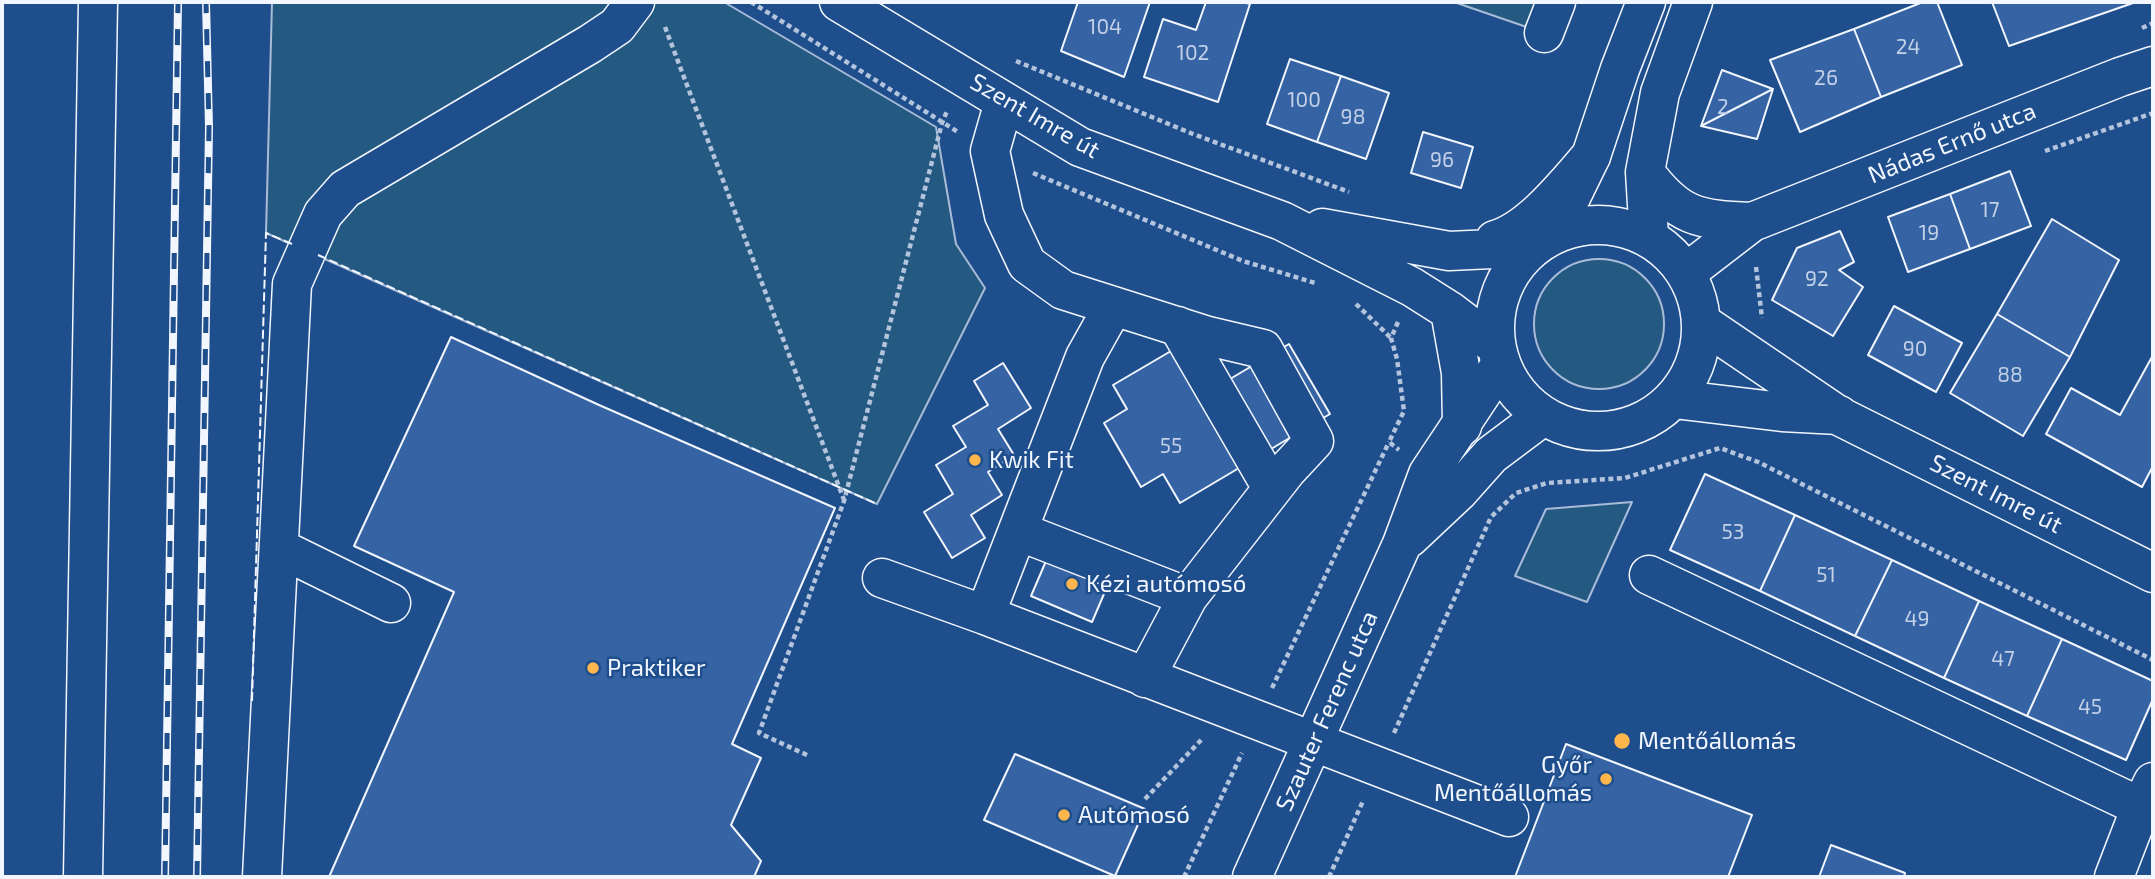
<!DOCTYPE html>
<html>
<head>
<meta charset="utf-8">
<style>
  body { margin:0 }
  #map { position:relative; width:2155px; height:879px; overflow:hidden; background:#1f4e8c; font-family:"Exo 2",sans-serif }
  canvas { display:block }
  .frame { position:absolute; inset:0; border:4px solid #f2f6ff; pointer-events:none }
</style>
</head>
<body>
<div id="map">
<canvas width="2155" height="879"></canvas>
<div class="frame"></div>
</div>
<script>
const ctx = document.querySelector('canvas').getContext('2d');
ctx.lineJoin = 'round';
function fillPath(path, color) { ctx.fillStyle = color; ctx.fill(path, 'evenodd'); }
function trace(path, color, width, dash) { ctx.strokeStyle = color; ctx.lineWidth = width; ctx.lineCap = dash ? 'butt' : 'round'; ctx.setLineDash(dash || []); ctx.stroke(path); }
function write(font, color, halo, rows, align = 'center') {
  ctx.font = font + ' "Exo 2",sans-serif'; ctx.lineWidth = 5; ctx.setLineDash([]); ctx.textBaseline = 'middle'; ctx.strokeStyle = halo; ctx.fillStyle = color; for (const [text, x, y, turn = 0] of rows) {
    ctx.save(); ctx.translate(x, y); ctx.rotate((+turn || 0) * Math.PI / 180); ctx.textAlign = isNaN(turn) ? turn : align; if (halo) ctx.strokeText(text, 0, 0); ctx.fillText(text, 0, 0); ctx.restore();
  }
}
const green = new Path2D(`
  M 272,2 L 724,2 L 936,127 L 956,244 L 985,288 L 877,504 L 266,233 Z
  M 1454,2 L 1556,2 L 1544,33 Z
  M1534 324a65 65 0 1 1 130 0a65 65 0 1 1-130 0Z
  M 1632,502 L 1587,602 L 1515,576 L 1546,509 Z`);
fillPath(green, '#245a82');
trace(green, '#a8bbd7', 2);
const building = new Path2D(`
  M 1078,2 L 1150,2 L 1124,77 L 1061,51 Z
  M 1206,2 L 1242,2 L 1250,4 L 1218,102 L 1144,77 L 1163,19 L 1196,30 Z
  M 1923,2 L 1937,2 L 1962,65 L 1881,97 L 1854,29 Z
  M 1992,2 L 2136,2 L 2009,46 Z
  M 1854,29 L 1881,97 L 1800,132 L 1770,60 Z
  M 1290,59 L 1341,76 L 1317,142 L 1267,124 Z
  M 1722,70 L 1773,89 L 1701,126 Z
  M 1341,76 L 1389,93 L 1366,159 L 1317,142 Z
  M 1773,89 L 1757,139 L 1701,126 Z
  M 1423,132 L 1473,147 L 1461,188 L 1411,173 Z
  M 2010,171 L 2031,226 L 1970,249 L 1950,194 Z
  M 1950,194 L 1970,249 L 1908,272 L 1888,217 Z
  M 2052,219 L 2119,260 L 2070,357 L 1997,314 Z
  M 1840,231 L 1854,262 L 1839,270 L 1863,287 L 1833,336 L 1772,300 L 1797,248 Z
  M 1894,306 L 1962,343 L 1936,392 L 1868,355 Z
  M 1997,314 L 2070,357 L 2023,436 L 1950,393 Z
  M 451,337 L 599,405 L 835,508 L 732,744 L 761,758 L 731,825 L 761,861 L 754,877 L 329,877 L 454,592 L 354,546 Z
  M 1289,344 L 1330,414 L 1239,468 L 1198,398 Z
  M 1171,351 L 1239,468 L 1180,503 L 1163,474 L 1141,487 L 1104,423 L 1127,409 L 1113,385 Z
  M 2153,355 L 2153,466 L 2142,487 L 2046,434 L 2071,388 L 2120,415 Z
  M 1003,363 L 1031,408 L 998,429 L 1014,455 L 988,472 L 1002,495 L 971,515 L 985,538 L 952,558 L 924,512 L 953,494 L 936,465 L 966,447 L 953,426 L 988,405 L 974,381 Z
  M 1705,474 L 1795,515 L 1760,591 L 1670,550 Z
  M 1795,515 L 1892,560 L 1855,636 L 1760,591 Z
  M 1052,547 L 1113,573 L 1092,622 L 1031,596 Z
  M 1892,560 L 1979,601 L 1944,678 L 1855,636 Z
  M 1979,601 L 2062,639 L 2027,716 L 1944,678 Z
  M 2062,639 L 2153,681 L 2153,699 L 2126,760 L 2027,716 Z
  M 1566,744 L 1752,815 L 1728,877 L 1515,877 Z
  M 1015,754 L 1145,809 L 1115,876 L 984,820 Z
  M 1831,845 L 1905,873 L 1904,877 L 1819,877 Z`);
fillPath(building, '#3563a3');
trace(building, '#f2f6ff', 2);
const minor = new Path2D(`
  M 1544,33 L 1556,2
  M 1004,102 L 990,151 L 1004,215 L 1027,264 L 1063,290 L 1208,336 L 1263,349 L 1314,441 L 1287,470 L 1188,597 L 1145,678
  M 1645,172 C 1678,217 1698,220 1752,222
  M 1553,234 L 1591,156 L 1620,69 L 1646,2
  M 1649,237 L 1645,172 L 1660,93 L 1693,2
  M 1687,272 L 1752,222 L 2120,77 L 2153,66
  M 1113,307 L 1085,357 L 985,615 L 1509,817
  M 1178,326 L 1272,488
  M 1018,531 L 1188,597
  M 1409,538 L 1458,492 L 1491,455 L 1543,416
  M 279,548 L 391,603
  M 1649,575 L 2141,807 L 2153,782
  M 882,578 L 985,615
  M 83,877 L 98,2
  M 262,877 L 292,284 L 323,214 L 345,189 L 590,44 L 617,26 L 635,2
  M 1252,877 L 1402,544 L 1428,474 L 1501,364
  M 2114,877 L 2141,807 L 2153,812`);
const major = new Path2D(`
  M 839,2 L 1080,147 L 1282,221 L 1412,287 L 1450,311 L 1496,346
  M1495 328a103 103 0 1 1 206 0a103 103 0 1 1-206 0Z
  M 1322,228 L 1449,251 L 1534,247
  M 1495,240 C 1531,230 1566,184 1591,156
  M 1450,311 L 1461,373 L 1462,426
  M 1702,323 L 1839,416 L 2153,573
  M 1674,399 L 1782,412 L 1839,415`);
trace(minor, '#f2f6ff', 41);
trace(major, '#f2f6ff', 41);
trace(new Path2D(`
  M 751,2 L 958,132
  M 665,27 L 844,500
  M 2142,28 L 2153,23
  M 1016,61 L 1193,134 L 1349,192
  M 2045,151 L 2153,113
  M 1033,173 L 1243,261 L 1315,283
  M 1756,267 L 1762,318
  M 1356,304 L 1391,338
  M 1398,322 L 1391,338 L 1397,359 L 1404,411 L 1389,442 L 1399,450
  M 1272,688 L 1389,442
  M 1394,733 L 1491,517 L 1516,493 L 1547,483 L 1625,478 L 1720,448 L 1758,462 L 2153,660
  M 807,755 L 759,733 L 844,501 L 942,123 L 947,111
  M 1145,799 L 1203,738
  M 1184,877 L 1242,753
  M 1329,877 L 1363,801`), '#b3c4dc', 4.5, [5, 3.5]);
trace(minor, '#1f4e8c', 38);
trace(major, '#1f4e8c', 38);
const rail = new Path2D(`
  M 165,877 L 178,2
  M 197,877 L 209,127 L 206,2`);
trace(rail, '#f2f6ff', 8);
trace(rail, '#1f4e8c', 5, [16]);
trace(new Path2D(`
  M 318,255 L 877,504
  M 252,701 L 266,233 L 292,244`), '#f2f6ff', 2, [9, 3.5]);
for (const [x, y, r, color] of [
  [975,460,7,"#ffb74d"],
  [1072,584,7,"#ffb74d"],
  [593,668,7,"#ffb74d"],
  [1622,741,9,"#ffb74d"],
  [1606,779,7,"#ffb74d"],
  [1064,815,7,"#ffb74d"]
]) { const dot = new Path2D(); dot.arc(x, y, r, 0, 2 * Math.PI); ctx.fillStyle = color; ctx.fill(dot); trace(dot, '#1f4e8c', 2.5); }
write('21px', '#c3d1e8', null, [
  ["104",1105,27],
  ["24",1908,47],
  ["102",1193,53],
  ["26",1826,78],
  ["100",1304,100],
  ["2",1723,107],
  ["98",1353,117],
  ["96",1442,160],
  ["17",1990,210],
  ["19",1929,233],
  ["92",1817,279],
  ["90",1915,349],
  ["88",2010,375],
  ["55",1171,446],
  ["53",1733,532],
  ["51",1826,575],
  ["49",1917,619],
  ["47",2003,659],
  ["45",2090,707]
]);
write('24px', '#f2f6ff', '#1f4e8c', [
  ["Szent Imre út",1035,116,30],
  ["Nádas Ernő utca",1952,143,-22],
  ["Szent Imre út",1996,494,27],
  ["Szauter Ferenc utca",1327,711,-66]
]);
write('24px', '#f2f6ff', '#1f4e8c', [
  ["Kwik Fit",989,460],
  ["Kézi autómosó",1086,584],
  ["Praktiker",607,668],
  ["Mentőállomás",1638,741],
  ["Győr",1592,765,"right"],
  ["Mentőállomás",1592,793,"right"],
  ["Autómosó",1078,815]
], 'left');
</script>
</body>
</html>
